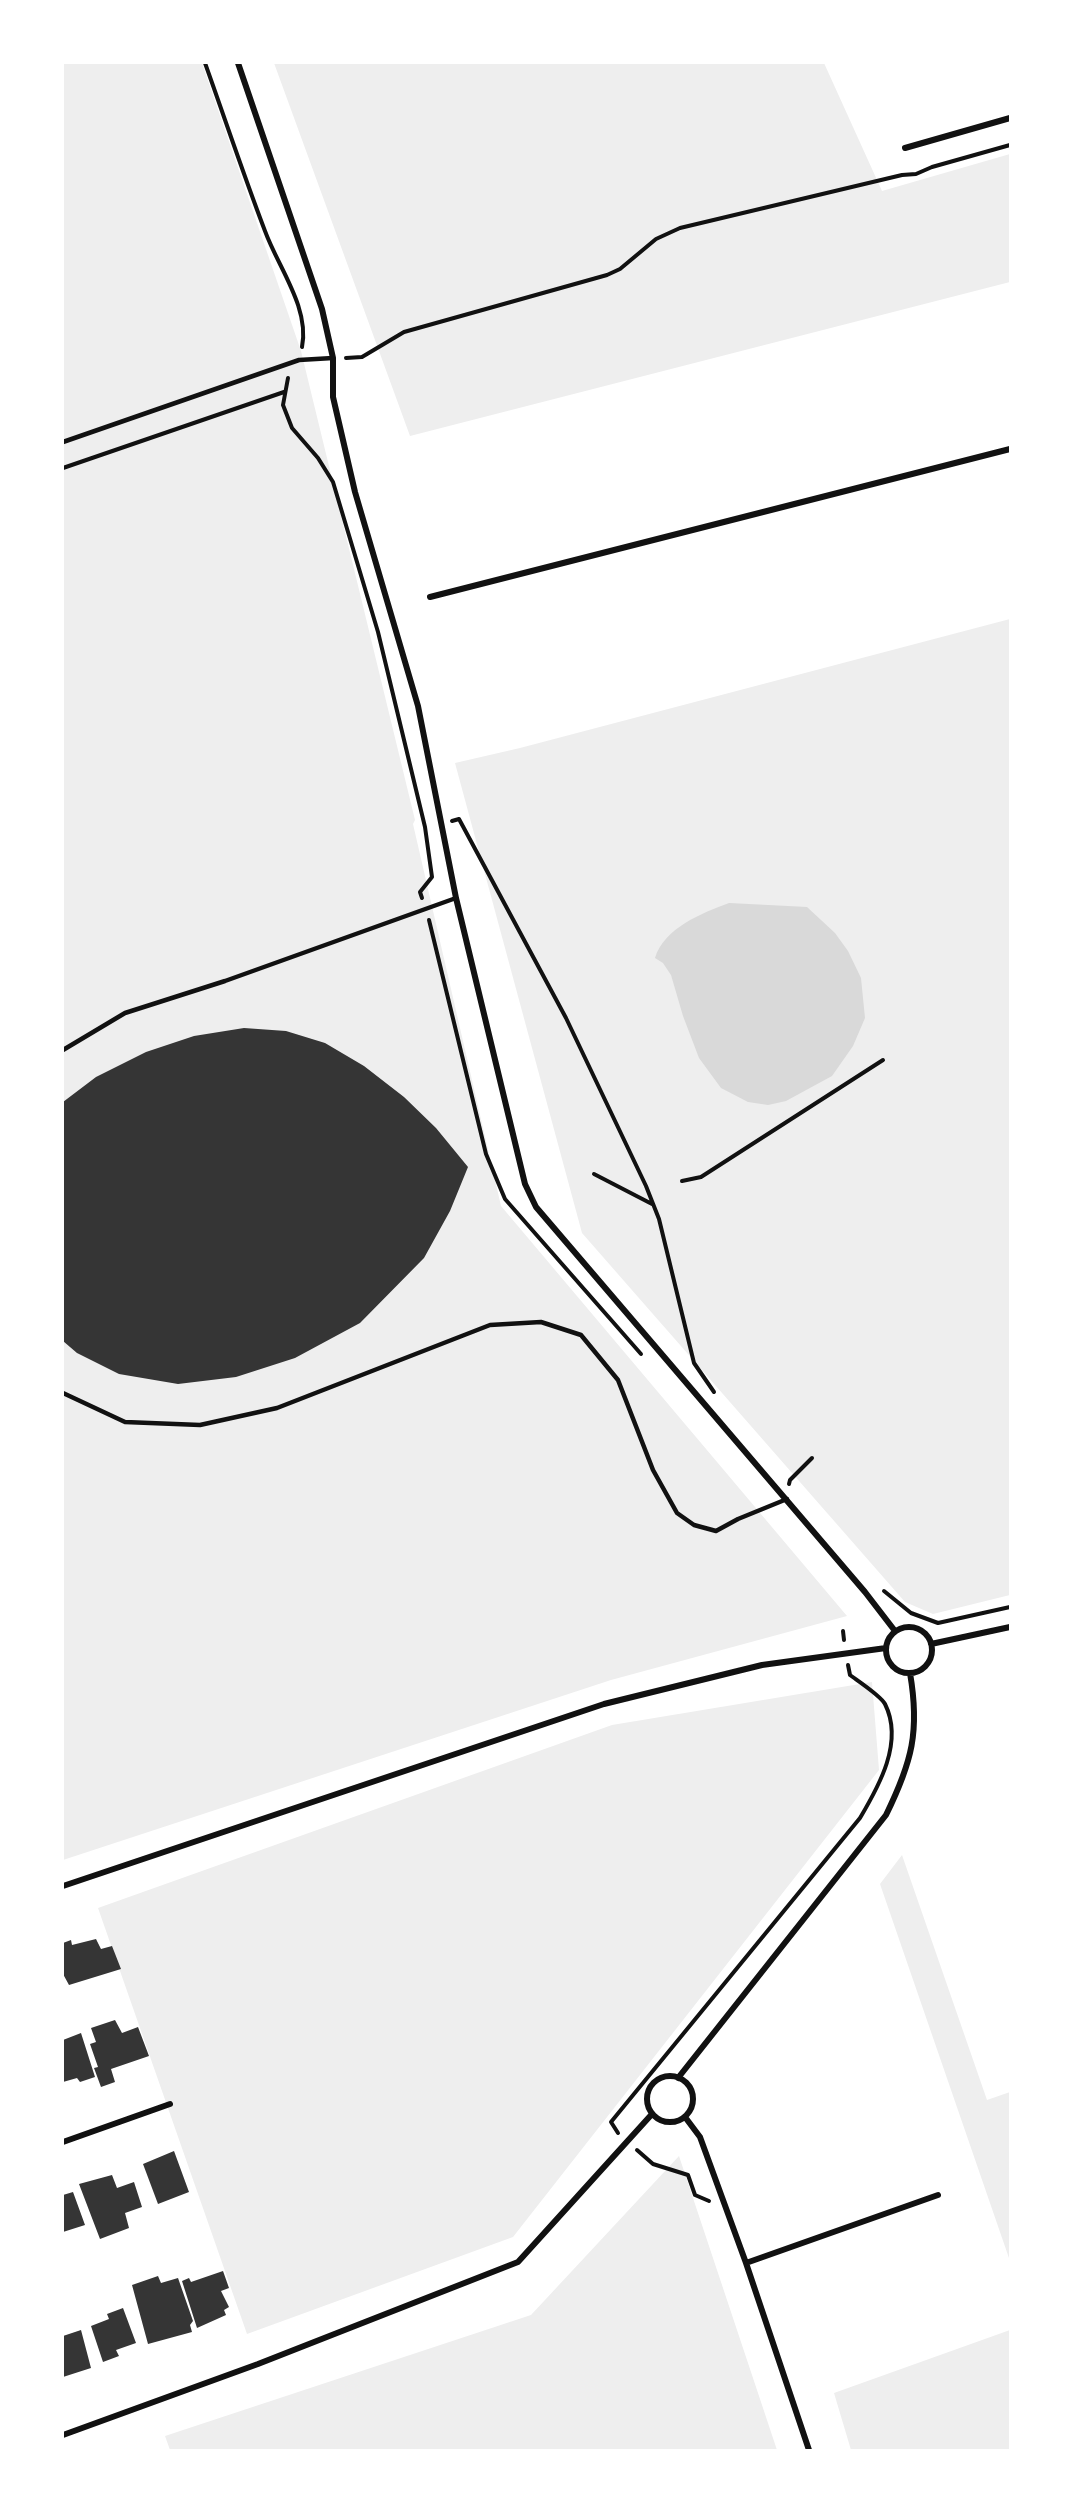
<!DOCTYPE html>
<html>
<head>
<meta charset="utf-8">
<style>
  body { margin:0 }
  #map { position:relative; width:1073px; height:2513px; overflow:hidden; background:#fff; font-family:Commissioner,sans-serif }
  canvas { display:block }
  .frame { position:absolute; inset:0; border:64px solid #fff; pointer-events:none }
</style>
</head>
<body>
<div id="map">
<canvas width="1073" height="2513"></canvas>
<div class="frame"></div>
</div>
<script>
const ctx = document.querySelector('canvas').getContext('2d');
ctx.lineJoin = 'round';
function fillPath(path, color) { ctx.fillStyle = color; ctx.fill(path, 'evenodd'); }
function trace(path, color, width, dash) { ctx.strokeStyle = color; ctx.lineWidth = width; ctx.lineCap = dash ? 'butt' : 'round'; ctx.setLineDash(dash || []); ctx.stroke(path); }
fillPath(new Path2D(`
  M 63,63 L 202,63 L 301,351 L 415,820 L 413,824 L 501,1206 L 847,1616 L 611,1680 L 63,1860 Z
  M 274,63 L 824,63 L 882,191 L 1010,154 L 1010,282 L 410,436 Z
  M 1010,619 L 1010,1595 L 933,1614 L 905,1602 L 582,1233 L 455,763 L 520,748 Z
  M 872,1682 L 879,1770 L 513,2237 L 247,2334 L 98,1908 L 612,1725 Z
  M 902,1855 L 987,2100 L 1010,2092 L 1010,2261 L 880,1884 Z
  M 679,2156 L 777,2450 L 170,2450 L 165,2436 L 531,2315 Z
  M 1010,2330 L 1010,2450 L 851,2450 L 834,2393 Z`), '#eee');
fillPath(new Path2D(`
  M 729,903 L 807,907 L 835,933 L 848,951 L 861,978 L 865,1018 L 853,1046 L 832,1076 L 786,1101 L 768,1105 L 748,1102 L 721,1088 L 699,1058 L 683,1016 L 671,975 L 663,963 L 655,958 C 664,928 702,913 729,903 Z`), '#d9d9d9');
fillPath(new Path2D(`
  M 244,1028 L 286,1031 L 325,1043 L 364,1066 L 404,1097 L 436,1128 L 468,1167 L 450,1211 L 424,1258 L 360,1323 L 295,1358 L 236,1377 L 178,1384 L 119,1374 L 77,1353 L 63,1341 L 63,1102 L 96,1077 L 146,1052 L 194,1036 Z
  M 96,1939 L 101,1949 L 112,1946 L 121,1969 L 69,1985 L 63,1974 L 63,1943 L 71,1940 L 72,1945 Z
  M 115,2020 L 122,2033 L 138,2027 L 149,2056 L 111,2069 L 115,2082 L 101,2087 L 94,2068 L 98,2067 L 90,2044 L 96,2042 L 91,2028 Z
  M 81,2033 L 95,2077 L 80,2082 L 77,2078 L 63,2082 L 63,2040 Z
  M 174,2151 L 189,2192 L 158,2204 L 143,2164 Z
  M 112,2175 L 117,2188 L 134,2182 L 142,2207 L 125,2213 L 129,2228 L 100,2239 L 79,2184 Z
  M 73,2192 L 85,2225 L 63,2232 L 63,2195 Z
  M 223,2271 L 229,2288 L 221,2291 L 229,2307 L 224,2310 L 226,2315 L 197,2328 L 182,2281 L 189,2278 L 191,2282 Z
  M 158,2276 L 161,2283 L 178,2278 L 193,2321 L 190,2325 L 192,2332 L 148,2344 L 132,2285 Z
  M 123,2308 L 136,2343 L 116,2350 L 119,2356 L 103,2362 L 91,2326 L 109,2319 L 107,2314 Z
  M 81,2330 L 91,2368 L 63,2377 L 63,2336 Z`), '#353535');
trace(new Path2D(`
  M 205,63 C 225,119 244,176 265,231 C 278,267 310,308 302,347
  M 346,358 L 362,357 L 404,332 L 607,275 L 620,269 L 656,239 L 680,228 L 902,175 L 916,174 L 932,167 L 1010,145
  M 288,378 L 283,405 L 292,428 L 318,458 L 333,482 L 378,632 L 425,827 L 432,877 L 420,892 L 422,898
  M 63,468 L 284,392
  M 452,821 L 459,819 L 566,1018 L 646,1186 L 659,1219 L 694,1363 L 714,1392
  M 429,920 L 486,1154 L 505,1199 L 641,1354
  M 594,1174 L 652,1204
  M 682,1181 L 701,1177 L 883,1060
  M 789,1484 L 790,1480 L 812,1458
  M 884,1591 L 911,1613 L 938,1623 L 1010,1607
  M 843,1631 L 844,1640
  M 618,2133 L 611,2122 L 860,1818 C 879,1786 904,1742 885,1704 C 881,1696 858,1681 850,1675 L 848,1665
  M 637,2150 L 653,2164 L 688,2175 L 695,2195 L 709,2201`), '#111', 4);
trace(new Path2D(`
  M 63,442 L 299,360 L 333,358
  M 63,1050 L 125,1013 L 225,981 L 456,898
  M 63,1393 L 125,1422 L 200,1425 L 277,1408 L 490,1325 L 541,1322 L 581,1335 L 618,1380 L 653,1470 L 677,1513 L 694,1525 L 716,1531 L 738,1519 L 787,1499`), '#111', 4.5);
trace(new Path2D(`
  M 238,63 L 322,309 L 333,358 L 333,397 L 355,492 L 418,706 L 456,898 L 525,1184 L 536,1207 L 865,1592 L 895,1631
  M 905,148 L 1010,118
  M 430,597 L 1010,449
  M886 1650a23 23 0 1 1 46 0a23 23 0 1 1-46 0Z
  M 931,1644 L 1010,1627
  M 63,1886 L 604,1704 L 762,1665 L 886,1648
  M647 2099a23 23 0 1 1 46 0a23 23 0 1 1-46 0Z
  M 678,2078 L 886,1815 C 912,1762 920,1731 910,1673
  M 685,2117 L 700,2137 L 746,2263 L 809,2450
  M 63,2142 L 170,2104
  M 746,2263 L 938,2195
  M 63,2435 L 258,2364 L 518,2262 L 652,2114`), '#111', 6);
</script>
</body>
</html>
